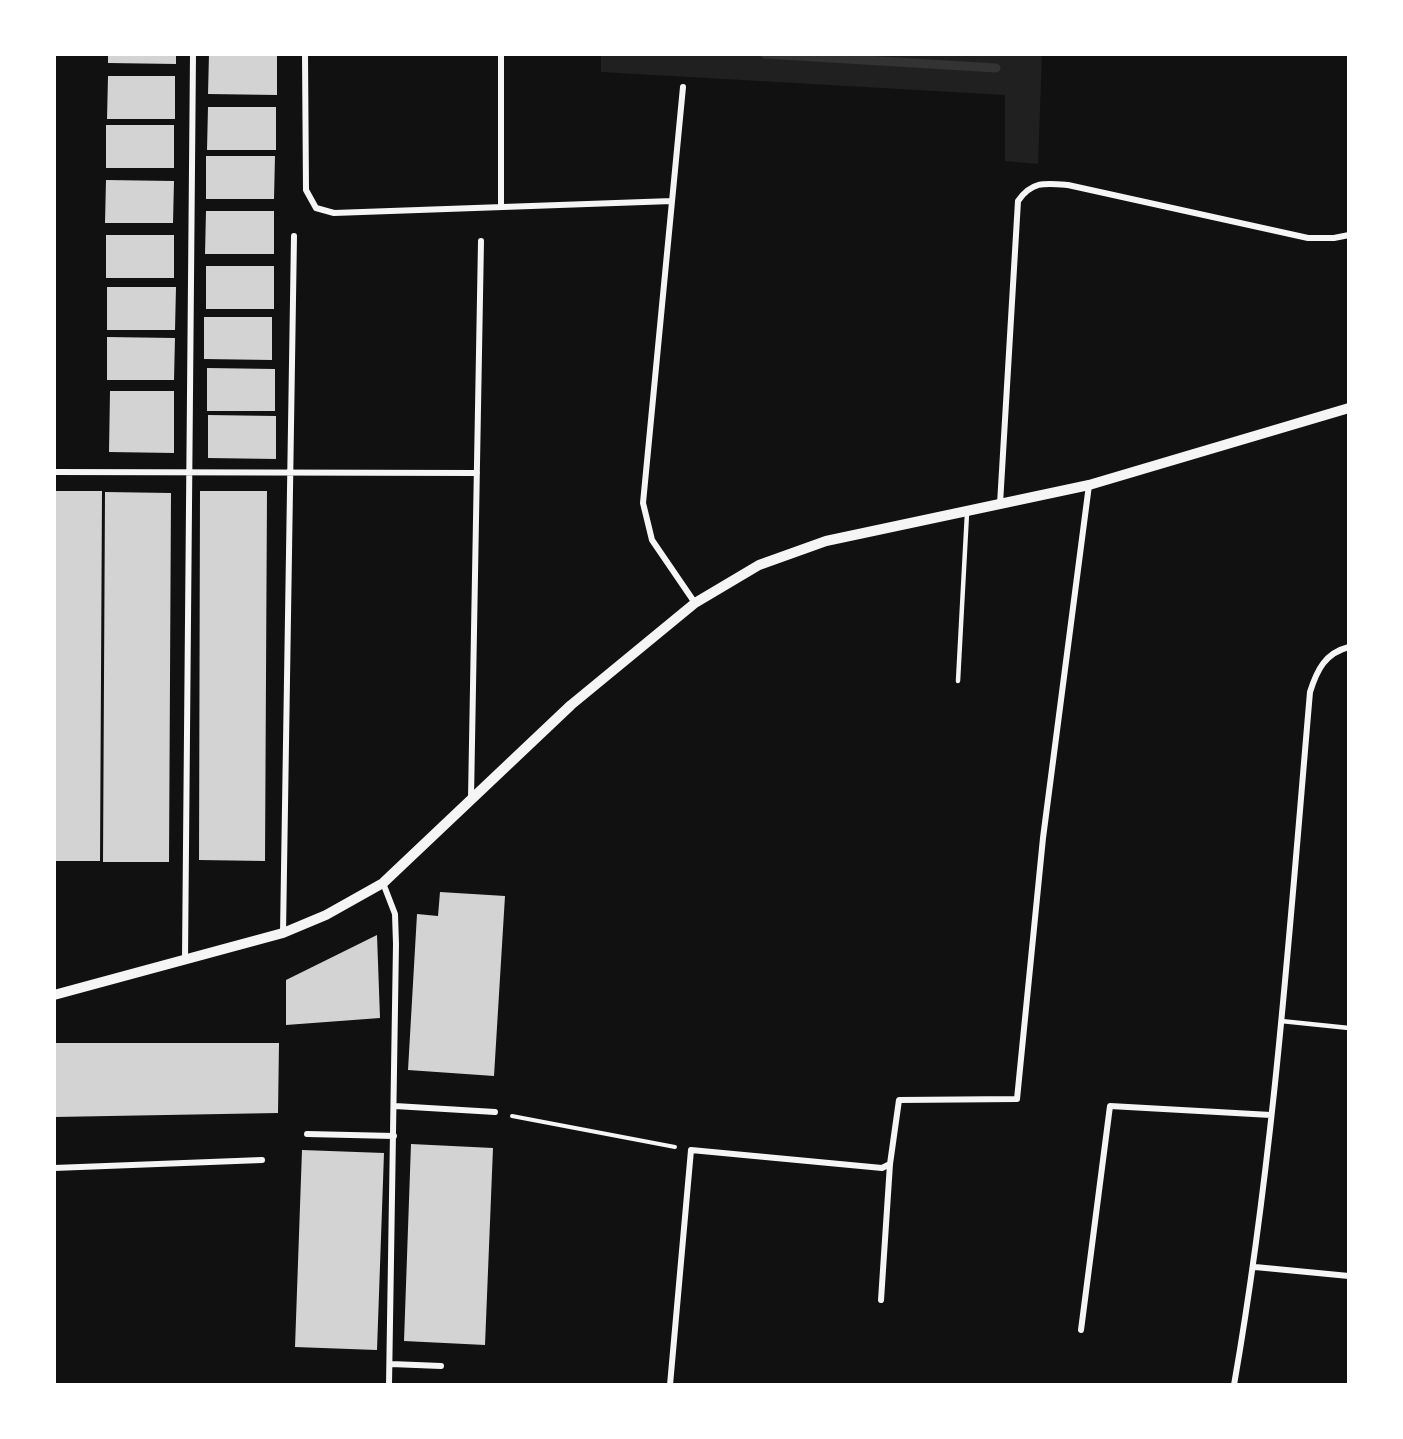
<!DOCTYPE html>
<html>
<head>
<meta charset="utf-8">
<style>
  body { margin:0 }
  #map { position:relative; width:1403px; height:1439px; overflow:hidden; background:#111; font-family:"Fira Sans",sans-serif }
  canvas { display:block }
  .frame { position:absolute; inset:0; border:56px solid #fff; pointer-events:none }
</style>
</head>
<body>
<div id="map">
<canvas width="1403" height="1439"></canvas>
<div class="frame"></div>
</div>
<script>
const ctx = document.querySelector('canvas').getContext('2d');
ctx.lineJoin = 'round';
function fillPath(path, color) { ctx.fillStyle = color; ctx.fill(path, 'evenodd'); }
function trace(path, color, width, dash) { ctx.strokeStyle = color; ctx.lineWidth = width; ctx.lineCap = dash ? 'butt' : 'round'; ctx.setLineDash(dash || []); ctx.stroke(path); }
fillPath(new Path2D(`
  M 601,54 L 1042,54 L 1038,164 L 1005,161 L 1005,95 L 601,72 Z`), '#202020');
trace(new Path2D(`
  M 765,54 L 996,68`), '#333', 9);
fillPath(new Path2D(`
  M 108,54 L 176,54 L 176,64 L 108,63 Z
  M 209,54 L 277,54 L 277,95 L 208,94 Z
  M 108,76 L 175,76 L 175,119 L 107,119 Z
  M 208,107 L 276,107 L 276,150 L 207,150 Z
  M 106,125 L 174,125 L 174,168 L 106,168 Z
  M 206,156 L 275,156 L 274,199 L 206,199 Z
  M 106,180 L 174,181 L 173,223 L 105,223 Z
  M 206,211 L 274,211 L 274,254 L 205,254 Z
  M 106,235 L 174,235 L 174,278 L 106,278 Z
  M 206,266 L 274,266 L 274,309 L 206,309 Z
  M 107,287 L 176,287 L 175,330 L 107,330 Z
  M 204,317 L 272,317 L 272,360 L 204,359 Z
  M 107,337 L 175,338 L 174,380 L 107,380 Z
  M 207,368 L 275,369 L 275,411 L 207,411 Z
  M 110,391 L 174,391 L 174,453 L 109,452 Z
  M 208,415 L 276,416 L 276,459 L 208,458 Z
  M 54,491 L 102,491 L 100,861 L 54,861 Z
  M 200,491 L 267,491 L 265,861 L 199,860 Z
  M 105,492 L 171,493 L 169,862 L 103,862 Z
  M 440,892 L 505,896 L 494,1076 L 408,1070 L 417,914 L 438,916 Z
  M 377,935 L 380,1018 L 286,1025 L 286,980 Z
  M 54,1043 L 279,1043 L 278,1113 L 54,1117 Z
  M 411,1144 L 493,1148 L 485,1345 L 404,1341 Z
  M 302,1150 L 384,1153 L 377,1350 L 295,1347 Z`), '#d3d3d3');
trace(new Path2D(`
  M 512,1116 L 675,1147`), '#f5f5f5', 4);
trace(new Path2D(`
  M 958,681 L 967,513
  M 1281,1021 L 1349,1028`), '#f5f5f5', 4.5);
trace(new Path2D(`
  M 305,54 L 306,190 L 316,208 L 334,213 L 672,201
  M 683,87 L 643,503 L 652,540 L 695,603
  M 501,207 L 501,54
  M 54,472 L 477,473
  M 1000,504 L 1018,201 C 1032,181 1045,183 1068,185 L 1308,238 L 1334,238 L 1349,235
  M 471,798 L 481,241
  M 383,883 L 395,914 L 396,944 L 389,1385
  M 283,933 L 294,236
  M 185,959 L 193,54
  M 395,1106 L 495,1112
  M 307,1134 L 394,1136
  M 54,1168 L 262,1160
  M 1255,1267 L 1349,1276
  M 881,1300 L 890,1164 L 899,1100 L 1017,1099 L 1043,838 L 1089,485
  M 1081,1330 L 1110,1106 L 1271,1115
  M 391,1364 L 441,1366
  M 670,1385 L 691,1150 L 882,1168 L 890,1164
  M 1234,1385 C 1274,1156 1290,924 1310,692 C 1317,670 1325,653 1349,647`), '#f5f5f5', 6);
trace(new Path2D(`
  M 54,995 L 283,933 L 326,915 L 383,883 L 571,705 L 695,603 L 759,565 L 826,541 L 1089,485 L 1349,408`), '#f5f5f5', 10);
</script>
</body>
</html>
